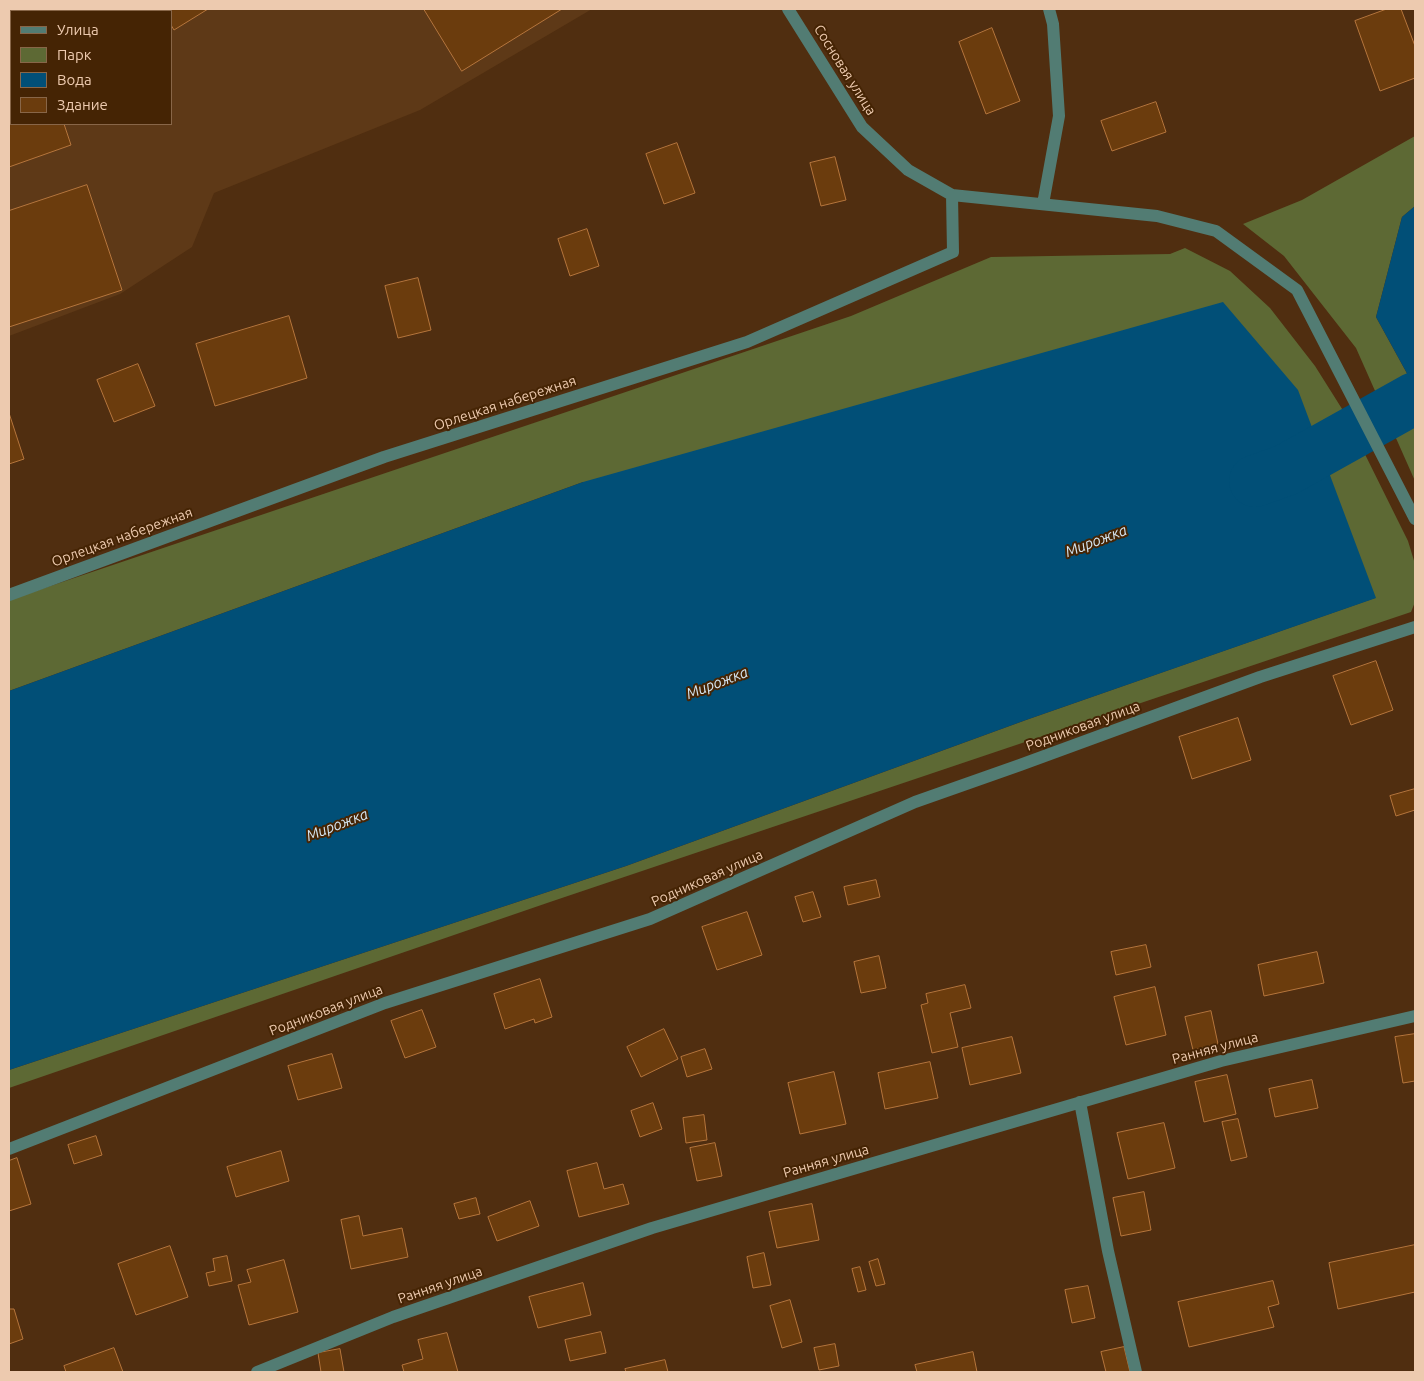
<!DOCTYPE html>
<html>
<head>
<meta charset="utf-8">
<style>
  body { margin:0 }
  #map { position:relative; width:1424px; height:1381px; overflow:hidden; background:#502e10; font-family:Ubuntu,sans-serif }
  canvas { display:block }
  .frame { position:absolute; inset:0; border:10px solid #edcaaf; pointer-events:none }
  .legend { position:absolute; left:10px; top:10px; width:162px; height:115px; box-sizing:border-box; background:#452404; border:1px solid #886648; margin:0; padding:6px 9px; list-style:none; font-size:15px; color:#edcaaf }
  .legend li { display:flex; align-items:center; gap:10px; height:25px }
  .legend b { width:25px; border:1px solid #886648 }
</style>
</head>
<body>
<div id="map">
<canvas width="1424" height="1381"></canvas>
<div class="frame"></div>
<ul class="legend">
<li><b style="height:6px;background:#527c73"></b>Улица</li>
<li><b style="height:14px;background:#5d6934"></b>Парк</li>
<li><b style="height:14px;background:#014f77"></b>Вода</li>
<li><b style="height:14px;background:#6b3c0d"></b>Здание</li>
</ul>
</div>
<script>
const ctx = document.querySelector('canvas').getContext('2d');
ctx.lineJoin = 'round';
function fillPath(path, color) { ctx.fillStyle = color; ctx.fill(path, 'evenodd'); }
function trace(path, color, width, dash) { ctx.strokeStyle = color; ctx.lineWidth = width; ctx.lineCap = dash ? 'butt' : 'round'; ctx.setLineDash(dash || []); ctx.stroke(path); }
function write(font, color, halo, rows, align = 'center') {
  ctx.font = font + ' Ubuntu,sans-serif'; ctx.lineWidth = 4; ctx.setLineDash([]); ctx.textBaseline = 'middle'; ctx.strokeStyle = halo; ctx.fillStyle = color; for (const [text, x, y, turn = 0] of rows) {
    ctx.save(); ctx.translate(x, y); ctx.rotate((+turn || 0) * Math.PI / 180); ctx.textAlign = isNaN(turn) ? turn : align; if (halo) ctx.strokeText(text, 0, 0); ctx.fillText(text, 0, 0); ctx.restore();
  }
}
fillPath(new Path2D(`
  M 9,9 L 592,9 L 420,110 L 214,193 L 192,247 L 120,294 L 9,336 ZM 11,11 L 171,11 L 171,124 L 11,124 Z`), '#5e3917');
fillPath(new Path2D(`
  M 1415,136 L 1415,206 L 1402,217 L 1376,317 L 1415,388 L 1415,481 L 1356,348 L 1284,256 L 1243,224 L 1302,200 Z
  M 1185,248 L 1230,271 L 1270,308 L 1315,366 L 1344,412 L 1408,541 L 1415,564 L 1415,602 L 1411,612 L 550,902 L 9,1088 L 9,1070 L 626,866 L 1026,720 L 1375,598 L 583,482 L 9,691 L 9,600 L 851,316 L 991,257 L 1170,254 Z`), '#5d6934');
fillPath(new Path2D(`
  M 1415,206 L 1415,388 L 1376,317 L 1402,217 Z
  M 1223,302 L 1298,390 L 1376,598 L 1026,720 L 626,866 L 9,1070 L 9,691 L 583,482 Z`), '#014f77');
trace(new Path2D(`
  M 1255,481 L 1286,470 L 1415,398`), '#014f77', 52);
const building = new Path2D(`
  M 9,9 L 24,9 L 24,11 L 11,11 L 11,124 L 64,124 L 71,145 L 9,167 Z
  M 161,9 L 208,9 L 174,30 L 171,25 L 171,11 L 163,11 Z
  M 424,9 L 562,9 L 462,71 Z
  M 1387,9 L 1401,9 L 1415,46 L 1415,78 L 1380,91 L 1355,21 Z
  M 992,28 L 1020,101 L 986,114 L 959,42 Z
  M 1156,102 L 1166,132 L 1112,151 L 1101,121 Z
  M 677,143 L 695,193 L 664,204 L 646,154 Z
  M 835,157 L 846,200 L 821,206 L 810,163 Z
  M 87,185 L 122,290 L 9,327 L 9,211 Z
  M 587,229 L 599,266 L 570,276 L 558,239 Z
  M 418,278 L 431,330 L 398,338 L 385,286 Z
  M 289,316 L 307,378 L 215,406 L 196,344 Z
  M 138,364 L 155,406 L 114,422 L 97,380 Z
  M 9,413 L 24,459 L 9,464 Z
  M 1376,661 L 1393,710 L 1351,725 L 1333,676 Z
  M 1238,718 L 1251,760 L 1192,779 L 1179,737 Z
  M 1415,789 L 1415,810 L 1396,816 L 1390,796 Z
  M 876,880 L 880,897 L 848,905 L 844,887 Z
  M 813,892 L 821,917 L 803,922 L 795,897 Z
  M 747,912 L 762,955 L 717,970 L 702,927 Z
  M 1146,945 L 1151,967 L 1116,975 L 1111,952 Z
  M 1317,952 L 1324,983 L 1264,996 L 1258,965 Z
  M 879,956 L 886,988 L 861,993 L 854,962 Z
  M 540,979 L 552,1017 L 535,1023 L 534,1019 L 505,1029 L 494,994 Z
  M 965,985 L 971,1008 L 950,1013 L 958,1047 L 932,1053 L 921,1005 L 928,1003 L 926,994 Z
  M 1155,987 L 1166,1035 L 1126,1045 L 1114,997 Z
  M 422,1010 L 436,1047 L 405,1058 L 391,1021 Z
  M 1211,1011 L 1218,1044 L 1193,1050 L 1185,1017 Z
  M 664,1029 L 678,1059 L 641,1077 L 627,1047 Z
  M 1415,1034 L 1415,1081 L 1403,1083 L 1395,1037 Z
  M 1012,1037 L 1021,1073 L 970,1085 L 962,1048 Z
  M 705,1049 L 712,1069 L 687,1077 L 681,1057 Z
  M 332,1054 L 342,1088 L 298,1100 L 288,1066 Z
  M 930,1062 L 938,1098 L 885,1109 L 878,1073 Z
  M 834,1072 L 846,1124 L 800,1134 L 788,1083 Z
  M 1227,1075 L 1236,1114 L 1204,1122 L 1195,1082 Z
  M 1312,1080 L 1318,1108 L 1275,1117 L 1269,1089 Z
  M 653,1103 L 662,1129 L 640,1137 L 631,1111 Z
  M 704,1115 L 707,1140 L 686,1143 L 683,1118 Z
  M 1238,1119 L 1247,1157 L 1231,1161 L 1222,1122 Z
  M 1164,1123 L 1175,1168 L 1128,1179 L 1117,1133 Z
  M 96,1136 L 102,1155 L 74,1164 L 68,1145 Z
  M 715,1143 L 722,1176 L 697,1181 L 690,1148 Z
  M 281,1151 L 289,1181 L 236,1197 L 227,1167 Z
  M 17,1158 L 31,1204 L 9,1211 L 9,1161 Z
  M 597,1163 L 604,1189 L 623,1184 L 629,1204 L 579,1217 L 567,1171 Z
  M 1144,1192 L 1151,1230 L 1121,1236 L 1113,1198 Z
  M 476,1198 L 480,1214 L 459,1219 L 454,1204 Z
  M 530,1201 L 539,1226 L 497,1241 L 488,1217 Z
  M 812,1204 L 819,1240 L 777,1248 L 769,1212 Z
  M 359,1216 L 363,1236 L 402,1228 L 408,1257 L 351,1269 L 341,1220 Z
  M 1415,1245 L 1415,1292 L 1338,1309 L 1329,1263 Z
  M 170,1246 L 188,1297 L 136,1315 L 118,1264 Z
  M 764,1253 L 771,1285 L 753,1288 L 747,1257 Z
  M 227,1256 L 232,1281 L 209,1286 L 206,1273 L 215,1271 L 213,1259 Z
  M 878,1259 L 885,1284 L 876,1286 L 869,1262 Z
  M 284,1260 L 298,1312 L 249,1325 L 238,1285 L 251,1282 L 247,1270 Z
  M 860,1267 L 866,1290 L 858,1292 L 852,1269 Z
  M 1273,1281 L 1279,1304 L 1268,1307 L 1274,1327 L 1189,1347 L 1178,1302 Z
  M 583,1283 L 591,1315 L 538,1328 L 529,1297 Z
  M 1088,1286 L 1095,1318 L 1072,1323 L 1065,1290 Z
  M 790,1300 L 802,1342 L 782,1348 L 770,1306 Z
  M 9,1309 L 14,1309 L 23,1339 L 9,1344 Z
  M 601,1332 L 606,1353 L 570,1361 L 565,1340 Z
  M 447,1333 L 458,1372 L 404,1372 L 402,1365 L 423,1359 L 418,1340 Z
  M 835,1344 L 839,1366 L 819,1370 L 814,1348 Z
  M 1124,1347 L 1130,1372 L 1106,1372 L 1101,1352 Z
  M 114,1348 L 123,1372 L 66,1372 L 64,1366 Z
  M 340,1349 L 344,1372 L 321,1372 L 318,1353 Z
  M 973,1352 L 977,1372 L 917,1372 L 915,1365 Z
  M 665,1360 L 668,1372 L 626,1372 L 625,1369 Z`);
fillPath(building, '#6b3c0d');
trace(building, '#b5753c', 1);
trace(new Path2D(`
  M 66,9 L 67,11
  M 788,9 L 862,127 L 908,170 L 952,195 L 1157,216 L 1216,231 L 1297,290 L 1415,519
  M 1043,204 L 1059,116 L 1053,24 L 1049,9
  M 9,595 L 384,457 L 747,342 L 953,252 L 952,195
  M 1080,1102 L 1108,1251 L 1136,1372
  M 9,1149 L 385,1003 L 650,919 L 915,802 L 1020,765 L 1260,677 L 1415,627
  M 257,1372 L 393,1317 L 652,1228 L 1221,1061 L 1415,1016`), '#527c73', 12);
write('14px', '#edcaaf', '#452404', [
  ["Сосновая улица",845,70,58],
  ["Орлецкая набережная",505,403,-18],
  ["Орлецкая набережная",122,537,-20],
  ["Родниковая улица",1083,726,-20],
  ["Родниковая улица",707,878,-24],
  ["Родниковая улица",326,1010,-21],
  ["Ранняя улица",1215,1048,-15],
  ["Ранняя улица",826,1161,-16],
  ["Ранняя улица",440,1285,-19]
]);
write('italic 15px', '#d4e5f1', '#452404', [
  ["Мирожка",1096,541,-21],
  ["Мирожка",717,683,-21],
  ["Мирожка",337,825,-21]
]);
</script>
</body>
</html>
